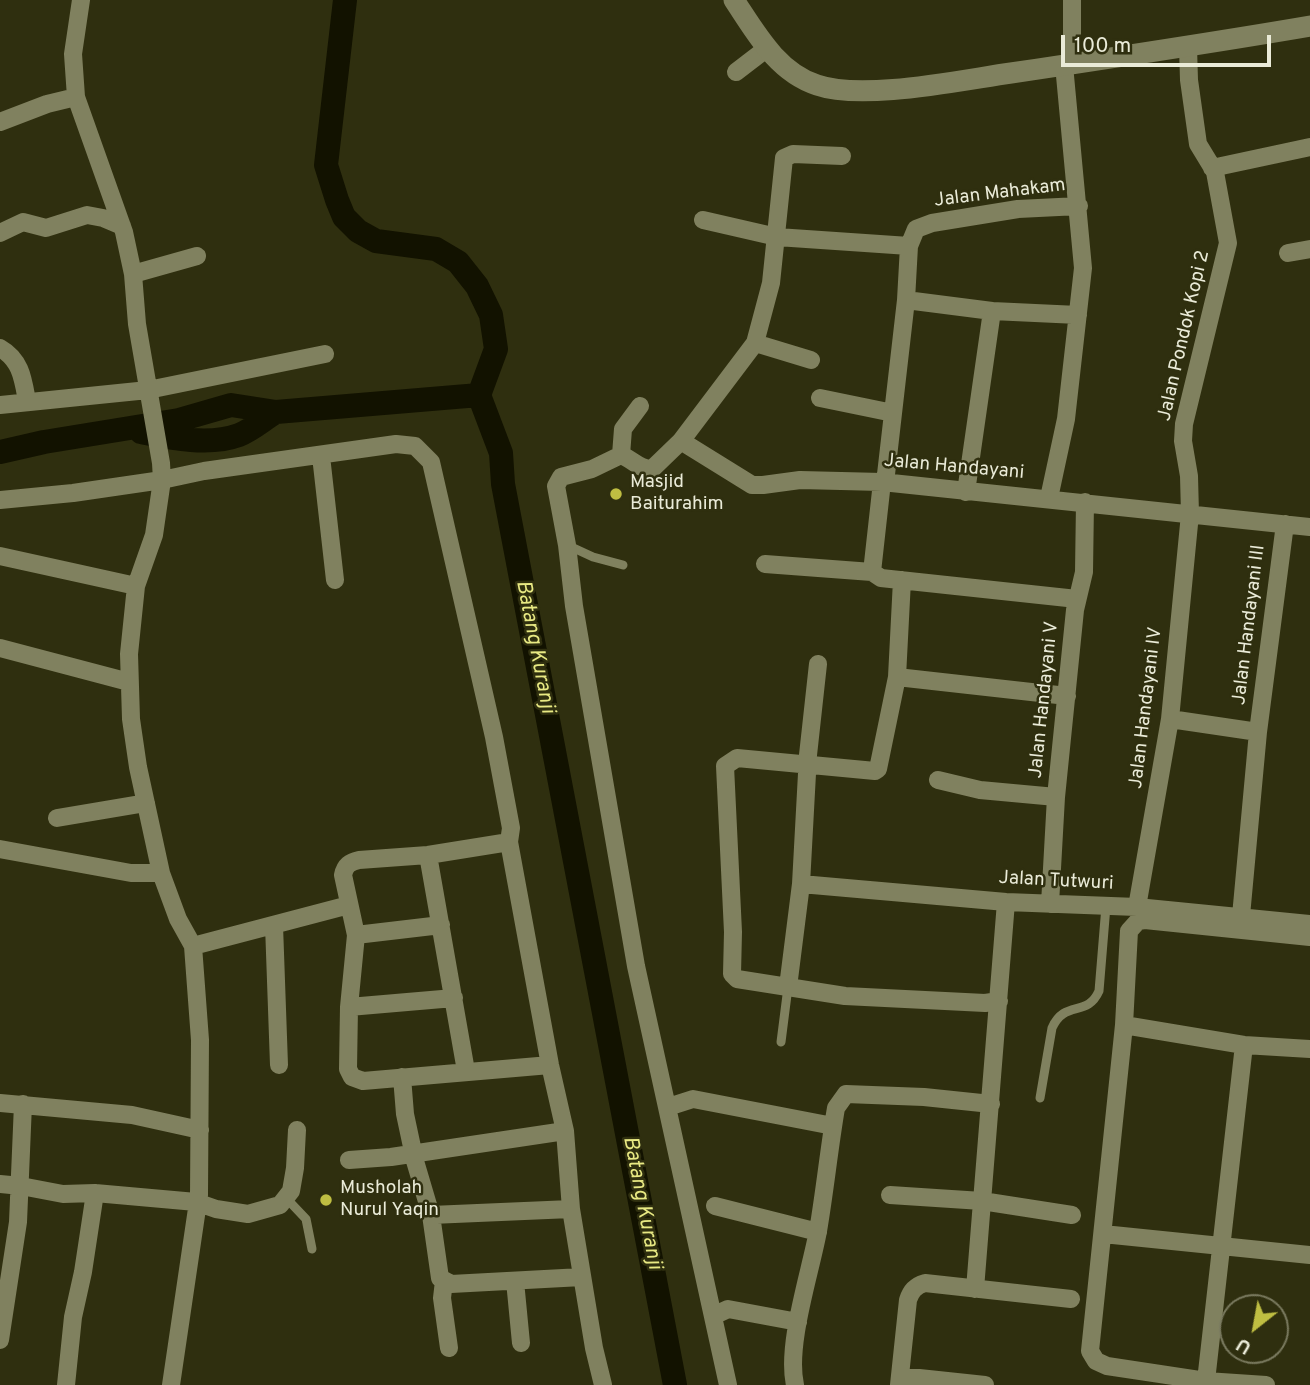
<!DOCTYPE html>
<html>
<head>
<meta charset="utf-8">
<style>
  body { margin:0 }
  #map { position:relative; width:1310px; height:1385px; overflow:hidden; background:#2f2f0f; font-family:Overpass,sans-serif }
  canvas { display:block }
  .north { position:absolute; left:1219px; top:1294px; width:70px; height:70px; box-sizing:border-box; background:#2f2f0f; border:2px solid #7a7a5f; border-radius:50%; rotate:211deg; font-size:19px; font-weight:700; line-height:28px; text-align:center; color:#eaebd8 }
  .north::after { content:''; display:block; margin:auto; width:24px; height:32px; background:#bfbe42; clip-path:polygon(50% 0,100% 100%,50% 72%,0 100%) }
  .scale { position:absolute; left:1061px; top:35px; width:210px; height:32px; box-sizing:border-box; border:4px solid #eaebd8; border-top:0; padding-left:9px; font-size:21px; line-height:24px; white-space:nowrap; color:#eaebd8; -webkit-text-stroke:5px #2f2f0f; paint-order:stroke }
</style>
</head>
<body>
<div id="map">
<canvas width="1310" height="1385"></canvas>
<div class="north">U</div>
<div class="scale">100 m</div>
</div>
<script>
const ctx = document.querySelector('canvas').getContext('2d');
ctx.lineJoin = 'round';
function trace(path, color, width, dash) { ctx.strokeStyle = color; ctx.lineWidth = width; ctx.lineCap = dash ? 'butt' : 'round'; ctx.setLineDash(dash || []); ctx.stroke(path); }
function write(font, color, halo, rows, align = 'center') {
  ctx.font = font + ' Overpass,sans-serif'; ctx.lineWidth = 5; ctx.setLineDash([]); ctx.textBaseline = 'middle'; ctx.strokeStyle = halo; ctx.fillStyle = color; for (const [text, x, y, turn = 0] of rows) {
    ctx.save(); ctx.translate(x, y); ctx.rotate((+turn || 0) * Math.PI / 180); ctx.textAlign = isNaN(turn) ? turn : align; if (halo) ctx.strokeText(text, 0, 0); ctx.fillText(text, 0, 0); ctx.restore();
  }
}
trace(new Path2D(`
  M 345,0 L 326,165 L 337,200 L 344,217 L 358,231 L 376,241 L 436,249 L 458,262 L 477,286 L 491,315 L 496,349 L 479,395 L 501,453 L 503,484 L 675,1385
  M 141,432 C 171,438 209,446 239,435 C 252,430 264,419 276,412
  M 0,452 L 44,442 L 179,420 L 231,405 L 276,412 L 479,395`), '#121200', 24);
trace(new Path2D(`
  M 567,545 L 593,557 L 623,565
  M 781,1042 L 788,987
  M 1040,1098 L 1052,1028 C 1065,999 1087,1018 1099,991 L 1106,906
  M 287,1199 L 306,1219 L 312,1249`), '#80815f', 9);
trace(new Path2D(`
  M 81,0 L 73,54 L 76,97 L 124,232 L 133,274 L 137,324 L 161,463 L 162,480 L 154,535 L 136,586 L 129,654 L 131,719 L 138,767 L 161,873 L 178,919 L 193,946 L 200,1040 L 199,1195 L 171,1385
  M 1072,64 L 1072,0
  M 736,72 L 766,49
  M 0,122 L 47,104 L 76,97
  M 1212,168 L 1310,147
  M 703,220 L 777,237 L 909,246
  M 0,233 L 23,222 L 46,228 L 87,215 L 103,218 L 122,226
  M 1288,253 L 1310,249
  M 133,274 L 197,256
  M 906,300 L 992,311 L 1078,315
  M 755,343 L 811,360
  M 0,348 C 21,360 23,379 27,401
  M 820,398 L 893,413
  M 0,405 L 148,390 L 325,354
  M 681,441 L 755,343 L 771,283 L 784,158 L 793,154 L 842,156
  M 621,455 L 592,469 L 561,477 L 556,486 L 567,545 L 574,606 L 636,966 L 728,1385
  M 621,455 C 632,459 640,470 652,469 L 681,441 L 752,485 L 763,485 L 800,480 L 882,482 L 1310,527
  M 621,455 L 623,429 L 640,406
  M 321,456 L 335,580
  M 882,482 L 872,572 L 881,578 L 1077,599
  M 885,483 L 906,300 L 909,246 L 916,229 L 932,223 L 1018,209 L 1079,206
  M 966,492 L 992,311
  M 1049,498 L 1066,419 L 1083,268 L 1064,65
  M 0,500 L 73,493 L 162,480 L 204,471 L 396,444 L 415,446 L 431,462 L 494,737 L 511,828 L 509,842 L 550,1065 L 565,1131 L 571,1209 L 594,1348 L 603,1385
  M 0,556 L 136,586
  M 765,564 L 872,572
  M 902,580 L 897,677 L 878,769 L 875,771 L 737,758 L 725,766 L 733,932 L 732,974 L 737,979 L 845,996 L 985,1003 L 999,1001
  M 0,648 L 129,682
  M 897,677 L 1067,696
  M 1170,719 L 1258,732
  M 938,780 L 980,790 L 1056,797
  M 57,818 L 146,803
  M 509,842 L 428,855 L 359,860 C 350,862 345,865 343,875 L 356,935 L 349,1007 L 348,1069 L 352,1077 L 363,1081 L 550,1065
  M 0,849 L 131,873 L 161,873
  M 428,855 L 466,1071
  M 801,884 L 1006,902 L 1137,907 L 1310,924
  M 1050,904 L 1056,797 L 1075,610 L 1084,572 L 1085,502
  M 1137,907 L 1170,719 L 1190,514 L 1189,476 L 1183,441 L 1184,424 L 1228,243 L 1215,172 L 1198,144 L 1189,80 L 1188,47
  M 1241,916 L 1258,732 L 1285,524
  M 274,925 L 279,1065
  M 356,935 L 441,925
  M 193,946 L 349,905
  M 788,987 L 801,884 L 808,755 L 818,664
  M 349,1007 L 454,998
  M 1124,1025 L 1244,1045 L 1310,1049
  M 402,1077 L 405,1114 L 415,1161 L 431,1215 L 440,1278 L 451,1284 L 582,1277
  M 0,1103 L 132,1115 L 200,1130
  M 668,1107 L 693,1099 L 833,1126
  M 349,1160 L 391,1157 L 565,1131
  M 0,1184 L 21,1186 L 63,1194 L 95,1193 L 196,1202 L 216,1209 L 248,1214 L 280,1205 L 291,1191 L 295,1168 L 297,1130
  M 890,1195 L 982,1201 L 1072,1215
  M 715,1206 L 818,1232
  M 431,1215 L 571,1209
  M 1103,1234 L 1310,1255
  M 444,1281 L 442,1298 L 449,1348
  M 515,1281 L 521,1343
  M 975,1289 L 1006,902
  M 713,1316 L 728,1309 L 798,1322
  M 0,1340 L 18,1222 L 23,1104
  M 900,1378 L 919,1378 L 985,1385
  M 1206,1381 L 1244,1045
  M 66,1385 L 73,1317 L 83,1272 L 95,1193
  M 795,1385 C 786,1345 810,1274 818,1231 C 825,1190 829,1149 836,1108 L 846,1094 L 924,1097 L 991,1104
  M 899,1385 L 908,1300 C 911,1291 915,1286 925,1283 L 1071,1299
  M 1266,1385 L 1206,1381 L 1107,1366 L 1096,1361 L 1090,1351 L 1124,1025 L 1129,931 L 1138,921 L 1145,920 L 1310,937`), '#80815f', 18);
trace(new Path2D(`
  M 734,0 C 756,33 777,72 817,85 C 863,101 961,80 1011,73 C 1111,58 1211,43 1310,26`), '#80815f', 21);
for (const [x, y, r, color] of [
  [616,494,7,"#bfbe42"],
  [326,1200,7,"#bfbe42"]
]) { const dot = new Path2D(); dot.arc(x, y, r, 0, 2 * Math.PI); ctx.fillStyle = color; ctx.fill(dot); trace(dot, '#2f2f0f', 2.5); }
write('19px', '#eaebd8', '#2f2f0f', [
  ["Jalan Mahakam",1000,194,-7],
  ["Jalan Pondok Kopi 2",1185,336,-77],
  ["Jalan Handayani",954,468,5],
  ["Jalan Handayani III",1250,625,-83],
  ["Jalan Handayani V",1045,700,-84],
  ["Jalan Handayani IV",1147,708,-83],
  ["Jalan Tutwuri",1056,882,3]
]);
write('19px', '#eaebd8', '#2f2f0f', [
  ["Masjid",630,483],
  ["Baiturahim",630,505],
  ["Musholah",340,1189],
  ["Nurul Yaqin",340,1211]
], 'left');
write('italic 21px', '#e8e983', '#2f2f0f', [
  ["Batang Kuranji",534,647,79],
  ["Batang Kuranji",641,1203,79]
]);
</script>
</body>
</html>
